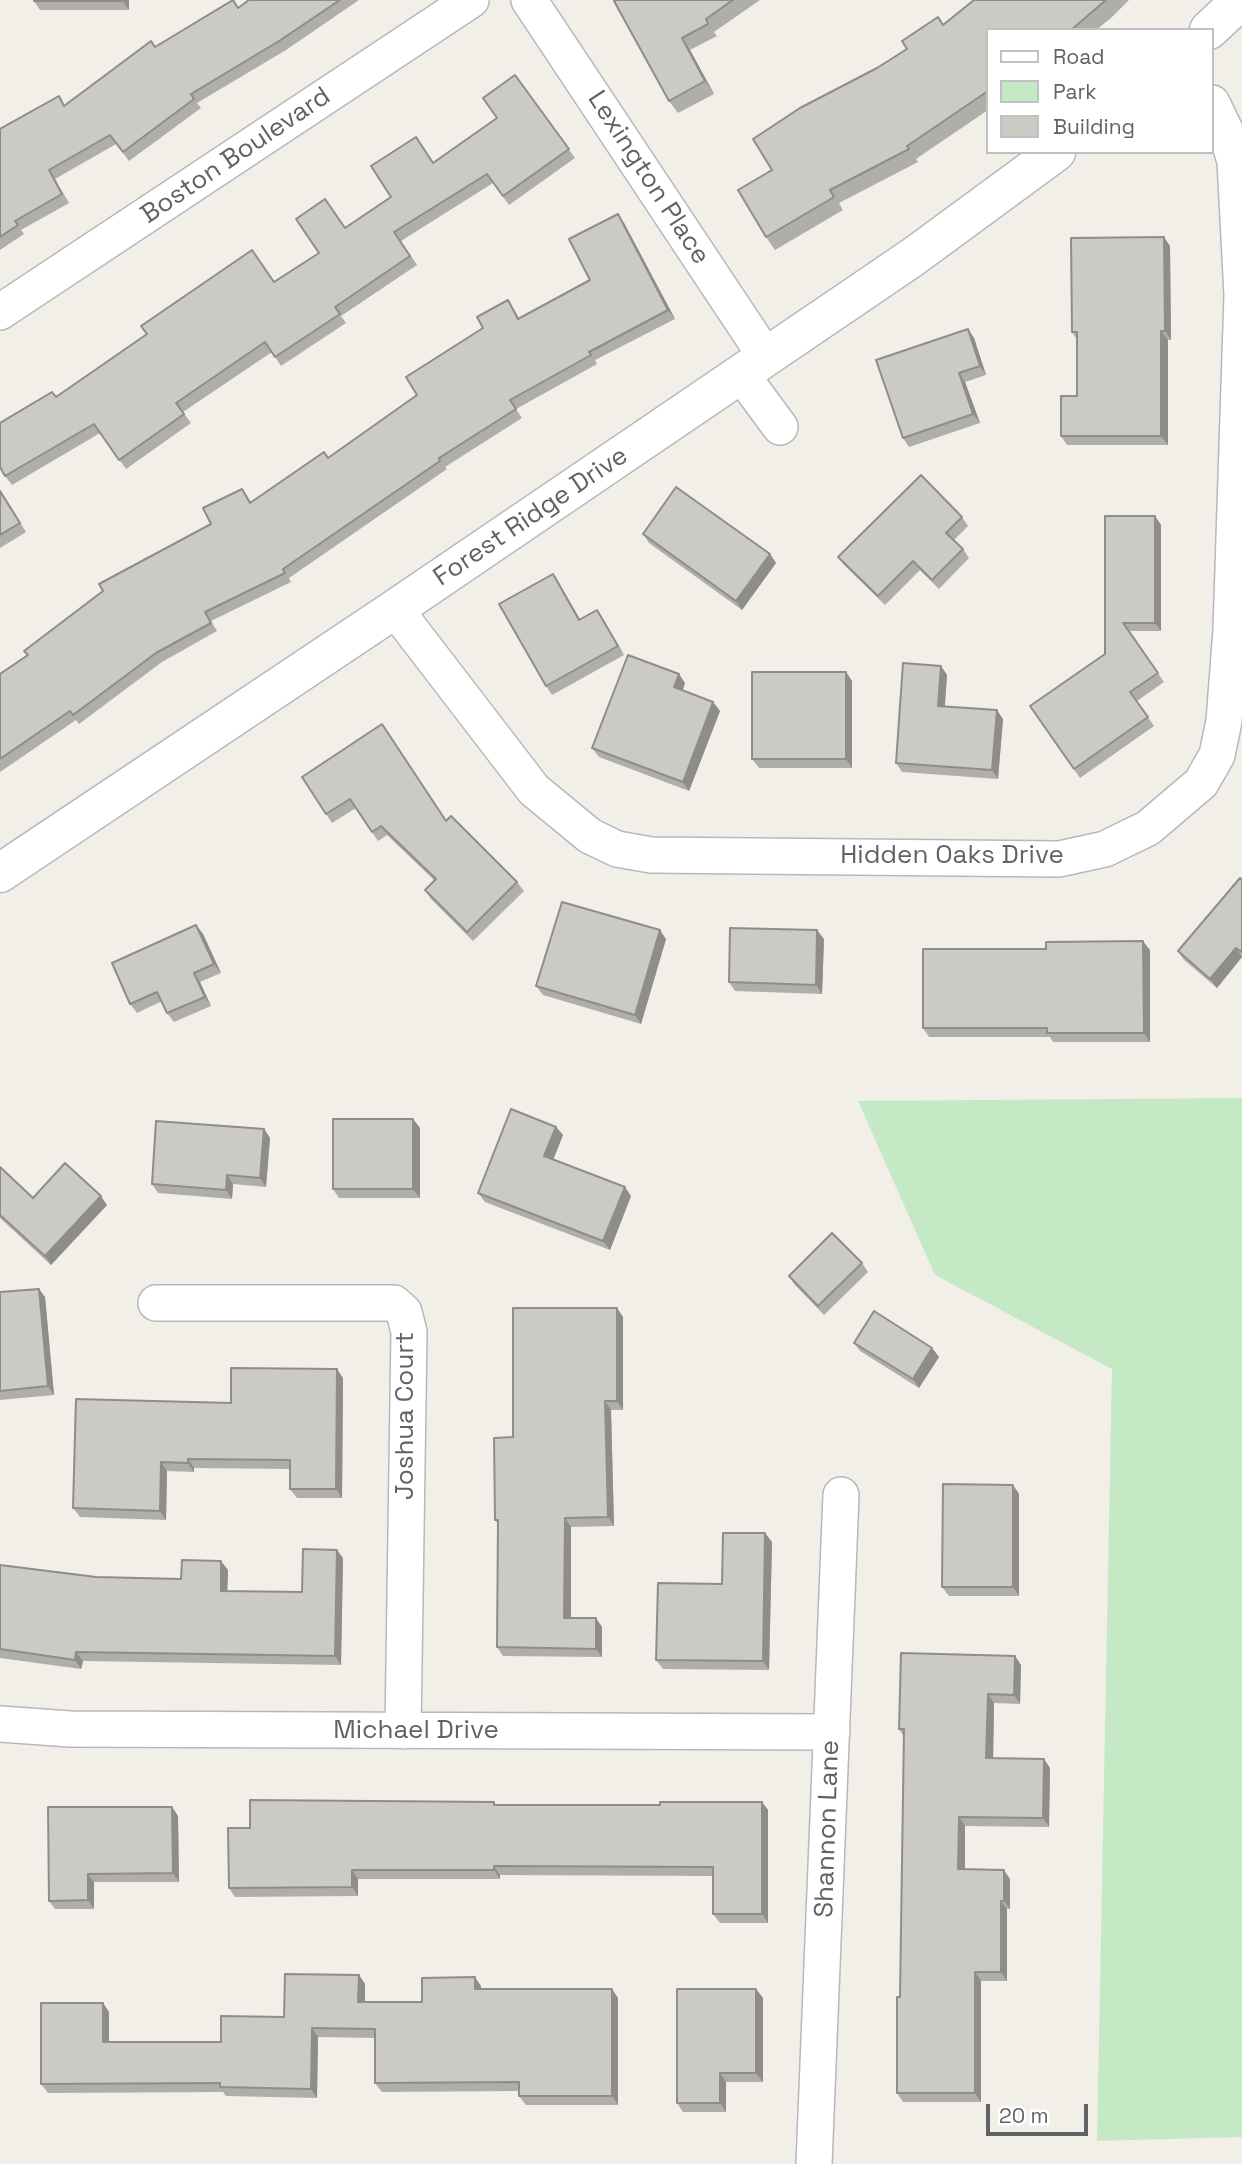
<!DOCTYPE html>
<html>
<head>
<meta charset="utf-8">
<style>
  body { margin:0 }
  #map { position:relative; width:1242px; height:2164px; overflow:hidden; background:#f1efe8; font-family:"Space Grotesk",sans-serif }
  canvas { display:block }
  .legend { position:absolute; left:986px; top:28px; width:228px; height:126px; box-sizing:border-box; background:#fff; border:2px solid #bfc1c3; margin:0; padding:9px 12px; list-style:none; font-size:21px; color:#5f6368 }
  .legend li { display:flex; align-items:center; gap:14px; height:35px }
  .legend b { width:35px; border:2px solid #bfc1c3 }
  .scale { position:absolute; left:986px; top:2104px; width:102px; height:32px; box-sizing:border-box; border:4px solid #5f6368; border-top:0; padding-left:9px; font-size:21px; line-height:24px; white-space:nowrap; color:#5f6368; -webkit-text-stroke:5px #fff; paint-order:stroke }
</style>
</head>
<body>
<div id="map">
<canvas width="1242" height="2164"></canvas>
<ul class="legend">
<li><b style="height:9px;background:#fff"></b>Road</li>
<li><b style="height:19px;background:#c5e8c5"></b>Park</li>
<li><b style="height:19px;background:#cccac5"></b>Building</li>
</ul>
<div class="scale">20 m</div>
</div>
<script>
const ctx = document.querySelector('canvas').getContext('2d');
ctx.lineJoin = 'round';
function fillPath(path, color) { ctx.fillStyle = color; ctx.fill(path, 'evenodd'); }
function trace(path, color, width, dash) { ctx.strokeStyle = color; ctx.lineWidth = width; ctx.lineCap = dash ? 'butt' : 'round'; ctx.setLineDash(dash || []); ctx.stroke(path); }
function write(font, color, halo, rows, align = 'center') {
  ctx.font = font + ' "Space Grotesk",sans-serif'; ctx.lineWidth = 7; ctx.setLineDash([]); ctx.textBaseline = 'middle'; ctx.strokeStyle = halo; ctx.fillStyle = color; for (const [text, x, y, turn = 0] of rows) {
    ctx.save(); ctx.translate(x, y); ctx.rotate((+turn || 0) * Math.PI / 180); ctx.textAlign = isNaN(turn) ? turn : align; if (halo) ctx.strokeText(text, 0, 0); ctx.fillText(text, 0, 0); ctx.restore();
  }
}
fillPath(new Path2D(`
  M 1242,1098 L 1242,2137 L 1097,2141 L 1112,1369 L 935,1275 L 858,1101 Z`), '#c5e8c5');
const street = new Path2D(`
  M 529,0 L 766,357
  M 0,312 L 471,0
  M 741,374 L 780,427
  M 395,609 L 534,790 L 590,836 L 617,849 L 651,855 L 1059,859 L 1105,849 L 1148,828 L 1201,783 L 1217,755 L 1224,721 L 1231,630 L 1242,295 L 1235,161 L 1226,132 L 1212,103
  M 156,1303 L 394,1303 L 404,1312 L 409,1332 L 403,1731
  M 0,1724 L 70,1729 L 832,1732
  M 814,2164 L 841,1495`);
const secondary = new Path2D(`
  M 1209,30 L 1241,0
  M 0,873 L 395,609 L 913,257 L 1056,152`);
trace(street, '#b5b8bc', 38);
trace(secondary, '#b6babf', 41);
trace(street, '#fff', 35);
trace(secondary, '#fff', 38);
fillPath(new Path2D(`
  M 129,0 L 129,10 L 40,10 L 34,1 Z
  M 249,0 L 359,0 L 286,50 L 197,103 L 201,108 L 129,161 L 116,144 L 55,179 L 69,203 L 21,230 L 24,234 L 0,250 L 0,129 L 65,105 L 155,47 L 239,7 Z
  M 617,0 L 760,0 L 714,32 L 717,36 L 690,50 L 714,94 L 678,113 L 669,101 Z
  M 974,0 L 1129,0 L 1111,18 L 1096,30 L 988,30 L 988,110 L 916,159 L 918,162 L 839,203 L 843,210 L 775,250 L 766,237 L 772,170 L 877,68 L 943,25 Z
  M 515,75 L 575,158 L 509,205 L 493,183 L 401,241 L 417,265 L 341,316 L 346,323 L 281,366 L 272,352 L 183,412 L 191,423 L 126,469 L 100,433 L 12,485 L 5,476 L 56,397 L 274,282 L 319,253 L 345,228 L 391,197 L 433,163 L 497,118 Z
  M 624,223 L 675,319 L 595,360 L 597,364 L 516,409 L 522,418 L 445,467 L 447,469 L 289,578 L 291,582 L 211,621 L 217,631 L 162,662 L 79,724 L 76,720 L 0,772 L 0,674 L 211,524 L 242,489 L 251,502 L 328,458 L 417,395 L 514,309 L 519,318 L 590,280 Z
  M 1170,246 L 1171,340 L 1168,340 L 1168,445 L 1067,445 L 1061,436 L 1077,396 L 1077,340 L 1072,332 Z
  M 968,329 L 974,338 L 986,375 L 965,382 L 980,423 L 909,447 L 903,438 Z
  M 0,490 L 26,532 L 0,548 Z
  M 1155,516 L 1161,525 L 1161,631 L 1130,631 L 1164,682 L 1137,701 L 1154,726 L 1080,778 L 1030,706 L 1105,654 Z
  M 962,517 L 968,526 L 954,540 L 963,549 L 969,558 L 939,589 L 920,570 L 885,605 L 845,566 L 838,557 Z
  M 643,534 L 770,554 L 776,563 L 742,610 L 649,543 Z
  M 559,583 L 580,619 L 597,610 L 603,619 L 624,655 L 552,695 L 546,686 Z
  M 941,666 L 947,675 L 945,706 L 1003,719 L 998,779 L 902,772 L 896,763 Z
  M 846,672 L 852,681 L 852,768 L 759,768 L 752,759 Z
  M 685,683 L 683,690 L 713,702 L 720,711 L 689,791 L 599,757 L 592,748 Z
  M 302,777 L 446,820 L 517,882 L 524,891 L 473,941 L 431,899 L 425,890 L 434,880 L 387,835 L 378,841 L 356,808 L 332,823 Z
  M 1242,880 L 1242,957 L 1217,988 L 1184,960 L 1178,951 Z
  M 196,925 L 203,934 L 221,973 L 200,982 L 211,1006 L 174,1022 L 167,1013 L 162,1001 L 137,1013 L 130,1004 Z
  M 666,939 L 641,1024 L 543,995 L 536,986 Z
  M 824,939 L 822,994 L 735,991 L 729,982 Z
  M 1150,950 L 1150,1042 L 1053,1042 L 1050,1037 L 929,1037 L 923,1028 Z
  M 413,1119 L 420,1128 L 420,1198 L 339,1198 L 333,1189 Z
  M 556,1127 L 563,1135 L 553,1160 L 631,1196 L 610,1250 L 485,1202 L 478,1193 Z
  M 264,1129 L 270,1138 L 266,1187 L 233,1184 L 232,1199 L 158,1193 L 152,1184 Z
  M 0,1167 L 33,1198 L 107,1205 L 51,1265 L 0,1218 Z
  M 862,1263 L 868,1272 L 824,1315 L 795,1285 L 789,1276 Z
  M 0,1292 L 45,1297 L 54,1395 L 0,1400 Z
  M 617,1308 L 623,1317 L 623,1410 L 611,1410 L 614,1526 L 571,1527 L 571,1618 L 596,1618 L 602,1627 L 602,1657 L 503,1656 L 497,1647 L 498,1524 L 495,1520 L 513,1437 Z
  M 854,1343 L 932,1348 L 939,1357 L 919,1388 L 860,1351 Z
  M 343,1378 L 342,1498 L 297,1498 L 290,1489 L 290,1469 L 194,1468 L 194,1472 L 167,1471 L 166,1520 L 80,1517 L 73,1508 L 231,1403 Z
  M 1013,1485 L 1019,1494 L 1019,1596 L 949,1596 L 942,1587 Z
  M 765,1533 L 772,1542 L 769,1670 L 663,1669 L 656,1660 Z
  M 343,1558 L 341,1665 L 83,1661 L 81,1669 L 0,1658 L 0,1565 L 96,1577 L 181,1579 L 228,1570 L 227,1591 L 302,1592 Z
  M 1015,1656 L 1021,1665 L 1020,1704 L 994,1703 L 993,1759 L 1044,1759 L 1050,1768 L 1049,1827 L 965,1826 L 965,1869 L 1010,1879 L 1010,1909 L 1007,1909 L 1007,1981 L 981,1981 L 981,2102 L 903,2102 L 897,2093 L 900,1997 L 904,1737 L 899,1729 Z
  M 762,1802 L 768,1810 L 768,1923 L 720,1923 L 713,1914 L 713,1876 L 500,1875 L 500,1879 L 358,1879 L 358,1896 L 235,1897 L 229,1888 L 250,1828 L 496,1805 L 660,1805 Z
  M 172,1807 L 178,1816 L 179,1882 L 94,1882 L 94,1909 L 55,1909 L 49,1901 Z
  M 359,1975 L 365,1984 L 365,2002 L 422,2002 L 481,1986 L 481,1989 L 612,1989 L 618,1998 L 618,2105 L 526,2105 L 519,2096 L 519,2091 L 382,2092 L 375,2083 L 375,2038 L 318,2037 L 317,2098 L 226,2096 L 223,2092 L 48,2093 L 41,2084 L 103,2003 L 109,2012 L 109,2042 L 221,2042 L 284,2017 Z
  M 756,1989 L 763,1998 L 763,2082 L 726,2082 L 726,2112 L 683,2112 L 677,2103 Z`), '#afaea9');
fillPath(new Path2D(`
  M 123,0 L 129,0 L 129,10 L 123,1 Z
  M 682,38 L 690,50 L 714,94 L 705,81 Z
  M 618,214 L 624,223 L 675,319 L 668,310 Z
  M 1164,237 L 1170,246 L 1171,340 L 1165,331 Z
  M 968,329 L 974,338 L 986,375 L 980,366 Z
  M 1161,331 L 1168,340 L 1168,445 L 1161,436 Z
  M 959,373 L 965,382 L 980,423 L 973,414 Z
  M 1155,516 L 1161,525 L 1161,631 L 1155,623 Z
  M 770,554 L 776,563 L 742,610 L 736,601 Z
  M 553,574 L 559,583 L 585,629 L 579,620 Z
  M 597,610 L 603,619 L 624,655 L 618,646 Z
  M 941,666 L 947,675 L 944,715 L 938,706 Z
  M 846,672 L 852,681 L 852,768 L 846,759 Z
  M 679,674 L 685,683 L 680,696 L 674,687 Z
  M 713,702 L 720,711 L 689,791 L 683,782 Z
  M 997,710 L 1003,719 L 998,779 L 992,770 Z
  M 196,925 L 203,934 L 221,973 L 214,964 Z
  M 660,930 L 666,939 L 641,1024 L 635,1015 Z
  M 817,930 L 824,939 L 822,994 L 816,985 Z
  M 1143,941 L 1150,950 L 1150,1042 L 1144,1033 Z
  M 1236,948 L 1242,957 L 1217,988 L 1210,979 Z
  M 194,973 L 200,982 L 211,1006 L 205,997 Z
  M 413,1119 L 420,1128 L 420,1198 L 413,1189 Z
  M 556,1127 L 563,1135 L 551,1165 L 544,1156 Z
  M 264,1129 L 270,1138 L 266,1187 L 260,1178 Z
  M 227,1175 L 233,1184 L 232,1199 L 226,1190 Z
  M 625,1187 L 631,1196 L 610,1250 L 603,1241 Z
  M 101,1196 L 107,1205 L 51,1265 L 45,1256 Z
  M 39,1289 L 45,1297 L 54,1395 L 48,1386 Z
  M 617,1308 L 623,1317 L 623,1410 L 617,1401 Z
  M 932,1348 L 939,1357 L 919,1388 L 913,1379 Z
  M 337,1369 L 343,1378 L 342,1498 L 336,1489 Z
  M 605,1401 L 611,1410 L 614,1526 L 608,1517 Z
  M 188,1459 L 194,1468 L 194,1472 L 188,1463 Z
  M 161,1462 L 167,1471 L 166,1520 L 160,1511 Z
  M 1013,1485 L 1019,1494 L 1019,1596 L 1013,1587 Z
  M 565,1518 L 571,1527 L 571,1627 L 564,1618 Z
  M 765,1533 L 772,1542 L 769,1670 L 763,1661 Z
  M 337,1550 L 343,1558 L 341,1665 L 335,1656 Z
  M 221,1561 L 228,1570 L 227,1600 L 221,1591 Z
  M 596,1618 L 602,1627 L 602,1657 L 596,1649 Z
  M 76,1652 L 83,1661 L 81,1669 L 75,1660 Z
  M 1015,1656 L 1021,1665 L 1020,1704 L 1014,1695 Z
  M 988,1694 L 994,1703 L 993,1767 L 986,1758 Z
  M 1044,1759 L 1050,1768 L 1049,1827 L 1043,1818 Z
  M 762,1802 L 768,1810 L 768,1923 L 762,1914 Z
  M 172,1807 L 178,1816 L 179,1882 L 173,1873 Z
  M 959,1817 L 965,1826 L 965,1878 L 958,1869 Z
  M 494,1866 L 500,1875 L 500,1879 L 494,1870 Z
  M 352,1870 L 358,1879 L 358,1896 L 352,1887 Z
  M 1004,1870 L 1010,1879 L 1010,1909 L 1004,1901 Z
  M 88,1874 L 94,1882 L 94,1909 L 88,1900 Z
  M 1001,1901 L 1007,1909 L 1007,1981 L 1001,1972 Z
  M 975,1972 L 981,1981 L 981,2102 L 975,2093 Z
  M 359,1975 L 365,1984 L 365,2011 L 358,2002 Z
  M 475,1977 L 481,1986 L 481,1998 L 475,1989 Z
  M 612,1989 L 618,1998 L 618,2105 L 612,2096 Z
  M 756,1989 L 763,1998 L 763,2082 L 756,2073 Z
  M 103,2003 L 109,2012 L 109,2051 L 103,2042 Z
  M 312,2028 L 318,2037 L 317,2098 L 311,2089 Z
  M 720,2073 L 726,2082 L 726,2112 L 720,2103 Z`), '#8f8d8a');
const building = new Path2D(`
  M 34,0 L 123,0 L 123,1 L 34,1 Z
  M 233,0 L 238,8 L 249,0 L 340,0 L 279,41 L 191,94 L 194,99 L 123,152 L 110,135 L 49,170 L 62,194 L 15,221 L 18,225 L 0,237 L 0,129 L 59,96 L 64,106 L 151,41 L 155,47 Z
  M 617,0 L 733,0 L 706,19 L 708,24 L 682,38 L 705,81 L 669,101 L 614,1 Z
  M 974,0 L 1106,0 L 1071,30 L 988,30 L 988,91 L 907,146 L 909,149 L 830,190 L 834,197 L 766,237 L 738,190 L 772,170 L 753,139 L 800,108 L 877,68 L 907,49 L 902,41 L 938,17 L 943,25 Z
  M 515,75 L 569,149 L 503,196 L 487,174 L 394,232 L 410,256 L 335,307 L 340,314 L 275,357 L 265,342 L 176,403 L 184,414 L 119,460 L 94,424 L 5,476 L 0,467 L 0,423 L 52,392 L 56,397 L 147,334 L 141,326 L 252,250 L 274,282 L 319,253 L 296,219 L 325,199 L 345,228 L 391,197 L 371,166 L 416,137 L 433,163 L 497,118 L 483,98 Z
  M 618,214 L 668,310 L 589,352 L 591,355 L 510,400 L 516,409 L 439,458 L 440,461 L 283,569 L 285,573 L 205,612 L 211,623 L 156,653 L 73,715 L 70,711 L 0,759 L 0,674 L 28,655 L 24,651 L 103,591 L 99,584 L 211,524 L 203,508 L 242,489 L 250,503 L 324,452 L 328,458 L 417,395 L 406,377 L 483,328 L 477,317 L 508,300 L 518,319 L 590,280 L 569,239 Z
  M 1164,237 L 1165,331 L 1161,331 L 1161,436 L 1061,436 L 1061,396 L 1077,396 L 1077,332 L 1072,332 L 1071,238 Z
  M 968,329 L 980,366 L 959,373 L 973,414 L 903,438 L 876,360 Z
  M 921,475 L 962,517 L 946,533 L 963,549 L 932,580 L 913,561 L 878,596 L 838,557 Z
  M 676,487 L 770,554 L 736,601 L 643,534 Z
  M 0,491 L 20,523 L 0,535 Z
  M 1105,516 L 1155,516 L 1155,623 L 1123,623 L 1158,673 L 1130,692 L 1148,717 L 1074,769 L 1030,706 L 1105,654 Z
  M 553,574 L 579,620 L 597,610 L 618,646 L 546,686 L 499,604 Z
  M 628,655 L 679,674 L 674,687 L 713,702 L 683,782 L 592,748 Z
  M 903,663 L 941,666 L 938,706 L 997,710 L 992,770 L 896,763 Z
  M 752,672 L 846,672 L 846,759 L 752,759 Z
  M 382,724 L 446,821 L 451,816 L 517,882 L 467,932 L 425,890 L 436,879 L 381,826 L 372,832 L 350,799 L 326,814 L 302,777 Z
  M 1240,878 L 1242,880 L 1242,952 L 1236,948 L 1210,979 L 1178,951 Z
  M 562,902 L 660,930 L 635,1015 L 536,986 Z
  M 196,925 L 214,964 L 194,973 L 205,997 L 167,1013 L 157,992 L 130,1004 L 112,963 Z
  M 730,928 L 817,930 L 816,985 L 729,982 Z
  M 1143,941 L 1144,1033 L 1047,1033 L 1047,1028 L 923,1028 L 923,949 L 1046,949 L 1046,942 Z
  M 511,1109 L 556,1127 L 544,1156 L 625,1187 L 603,1241 L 478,1193 Z
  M 333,1119 L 413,1119 L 413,1189 L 333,1189 Z
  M 156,1121 L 264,1129 L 260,1178 L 227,1175 L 226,1190 L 152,1184 Z
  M 65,1163 L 101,1196 L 45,1256 L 0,1215 L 0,1167 L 33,1198 Z
  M 832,1233 L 862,1263 L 818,1306 L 789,1276 Z
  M 39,1289 L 48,1386 L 0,1391 L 0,1292 Z
  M 513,1308 L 617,1308 L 617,1401 L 605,1401 L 608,1517 L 565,1518 L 564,1618 L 596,1618 L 596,1649 L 497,1647 L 498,1520 L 495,1520 L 494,1438 L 513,1437 Z
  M 874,1311 L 932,1348 L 913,1379 L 854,1343 Z
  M 231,1368 L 337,1369 L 336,1489 L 290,1489 L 290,1460 L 188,1459 L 188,1463 L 161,1462 L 160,1511 L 73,1508 L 76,1399 L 231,1403 Z
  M 943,1484 L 1013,1485 L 1013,1587 L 942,1587 Z
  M 723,1533 L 765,1533 L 763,1661 L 656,1660 L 658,1583 L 722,1584 Z
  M 303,1549 L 337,1550 L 335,1656 L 76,1652 L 75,1660 L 0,1649 L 0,1565 L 96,1577 L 181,1579 L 182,1560 L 221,1561 L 221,1591 L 302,1592 Z
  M 901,1653 L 1015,1656 L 1014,1695 L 988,1694 L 986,1758 L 1044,1759 L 1043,1818 L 959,1817 L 958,1869 L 1004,1870 L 1004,1901 L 1001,1901 L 1001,1972 L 975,1972 L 975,2093 L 897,2093 L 897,1997 L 900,1997 L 904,1729 L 899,1729 Z
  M 250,1800 L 494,1802 L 494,1805 L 660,1805 L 660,1802 L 762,1802 L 762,1914 L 713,1914 L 713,1867 L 494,1866 L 494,1870 L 352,1870 L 352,1887 L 229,1888 L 228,1828 L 250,1828 Z
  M 48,1807 L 172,1807 L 173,1873 L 88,1874 L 88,1900 L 49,1901 Z
  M 285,1974 L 359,1975 L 358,2002 L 422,2002 L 422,1978 L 475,1977 L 475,1989 L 612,1989 L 612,2096 L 519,2096 L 519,2082 L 375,2083 L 375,2029 L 312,2028 L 311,2089 L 220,2087 L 220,2083 L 41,2084 L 41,2003 L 103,2003 L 103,2042 L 221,2042 L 221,2016 L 284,2017 Z
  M 677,1989 L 756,1989 L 756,2073 L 720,2073 L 720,2103 L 677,2103 Z`);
fillPath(building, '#cccac5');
trace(building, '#8f8d8a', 2);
write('26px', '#5f6368', '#fff', [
  ["Boston Boulevard",236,156,-34],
  ["Lexington Place",648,178,57],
  ["Forest Ridge Drive",531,517,-34],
  ["Hidden Oaks Drive",952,856],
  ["Joshua Court",406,1416,-90],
  ["Michael Drive",416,1731],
  ["Shannon Lane",828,1829,-88]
]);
</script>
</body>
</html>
